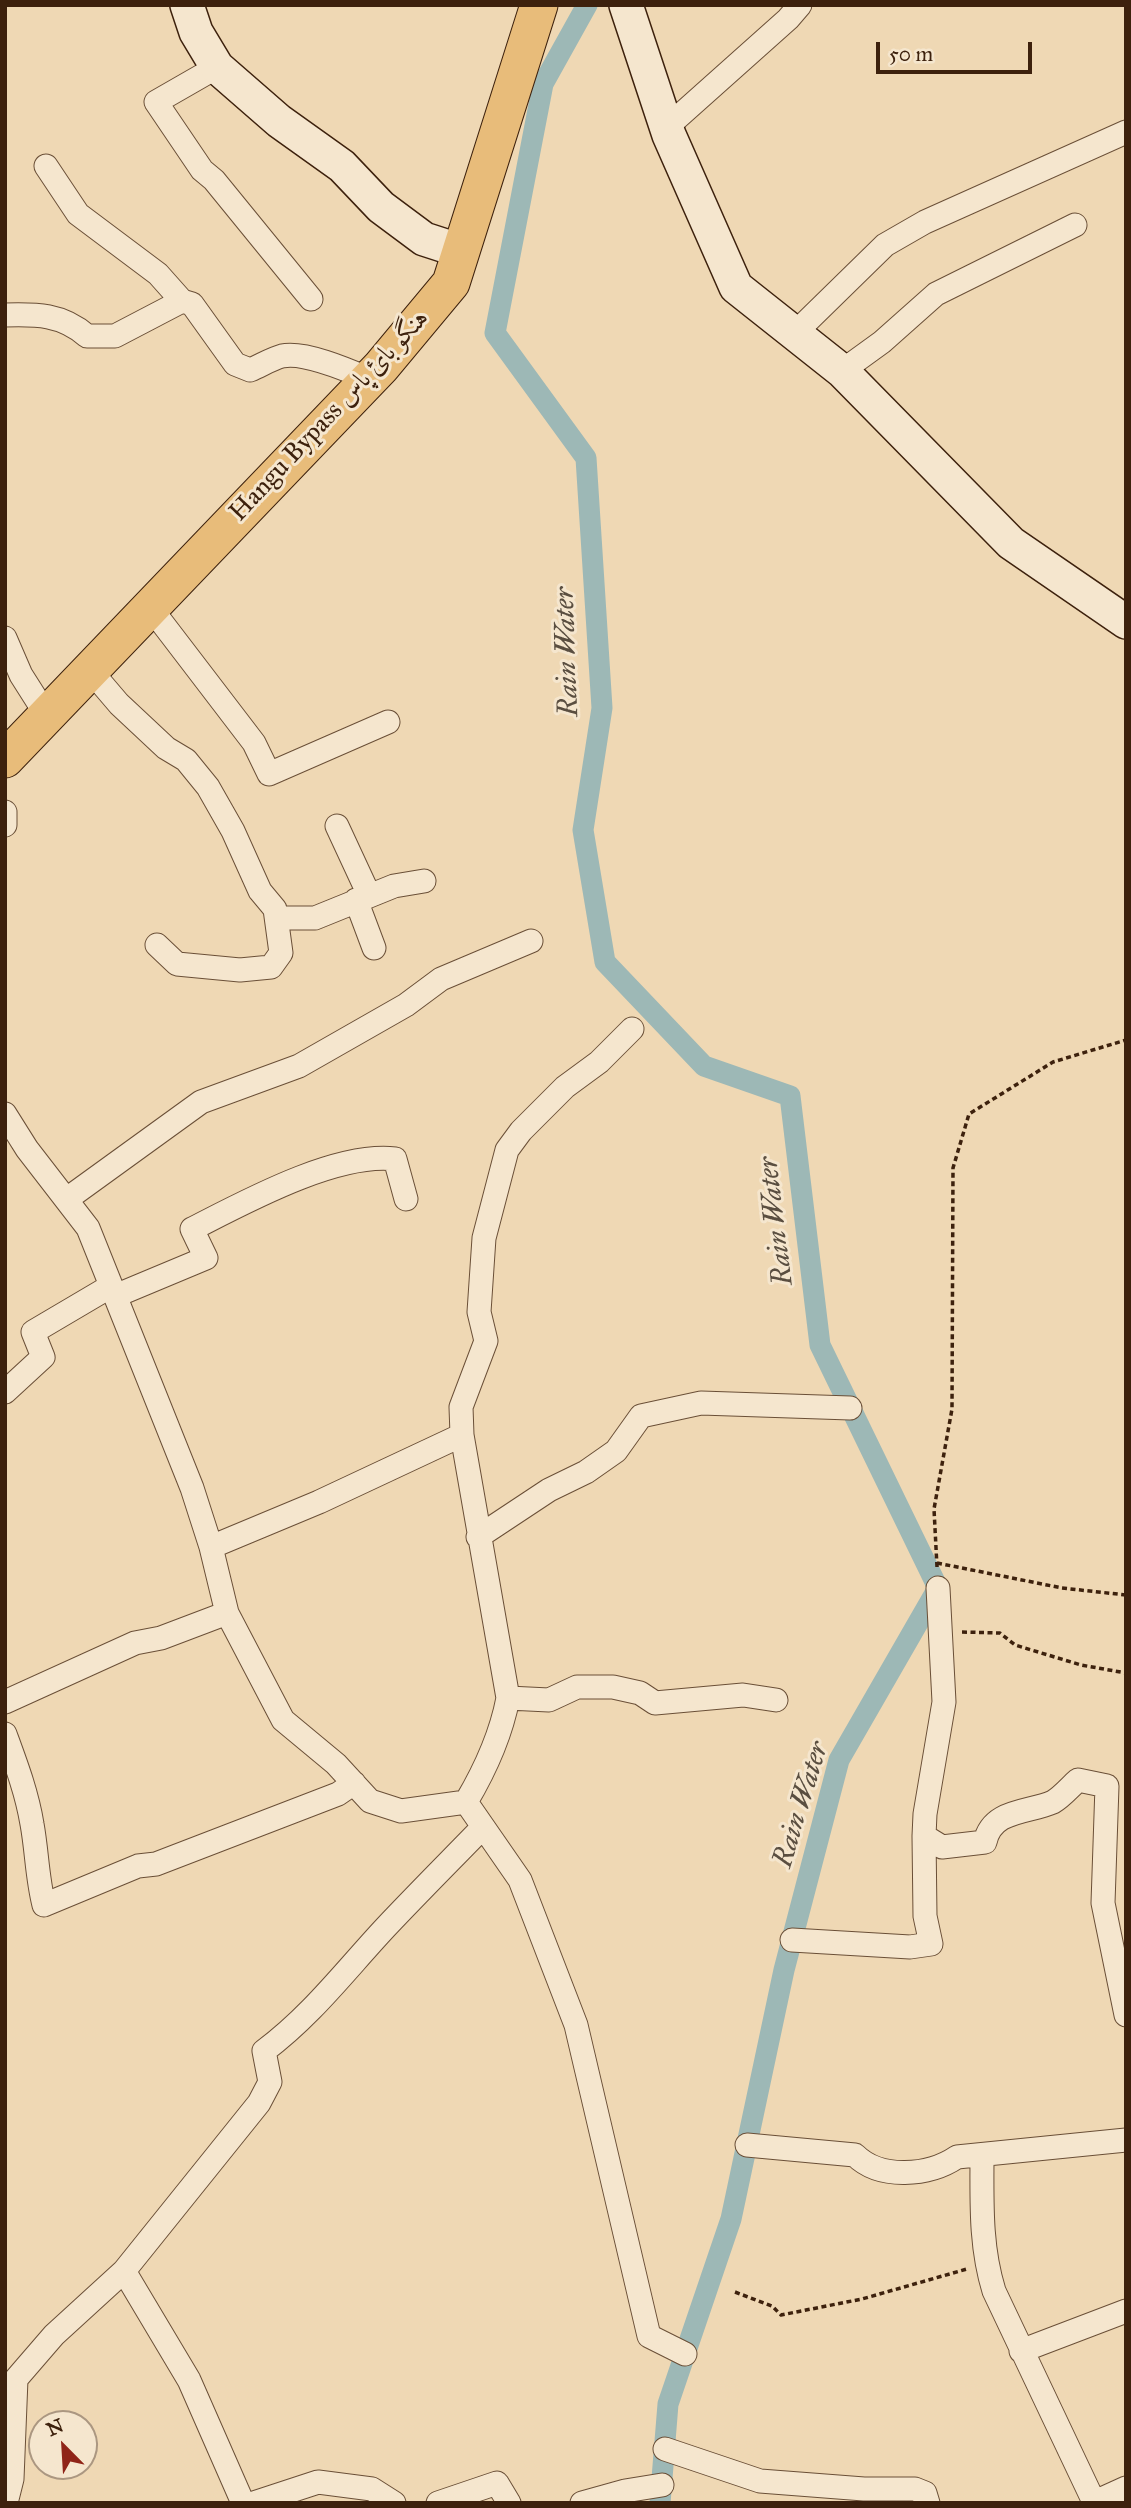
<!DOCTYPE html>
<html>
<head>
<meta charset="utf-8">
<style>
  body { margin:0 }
  #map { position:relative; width:1131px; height:2508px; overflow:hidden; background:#efd8b4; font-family:"IM FELL Great Primer",serif }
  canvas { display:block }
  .frame { position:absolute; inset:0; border:7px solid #3d210d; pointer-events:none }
  .north { position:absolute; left:28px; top:2410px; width:70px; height:70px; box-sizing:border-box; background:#f5e6ce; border:2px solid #ab9781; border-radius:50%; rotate:336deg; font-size:19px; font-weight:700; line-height:28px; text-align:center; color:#3d210d }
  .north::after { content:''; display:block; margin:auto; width:24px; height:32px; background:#8f2418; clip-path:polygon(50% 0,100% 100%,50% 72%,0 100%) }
  .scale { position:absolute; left:876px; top:42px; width:156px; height:32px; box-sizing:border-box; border:4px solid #3d210d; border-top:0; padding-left:9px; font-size:21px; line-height:24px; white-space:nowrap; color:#3d210d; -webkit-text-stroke:5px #f5e6ce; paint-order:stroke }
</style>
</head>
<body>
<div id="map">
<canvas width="1131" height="2508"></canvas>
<div class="frame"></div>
<div class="north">N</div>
<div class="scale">50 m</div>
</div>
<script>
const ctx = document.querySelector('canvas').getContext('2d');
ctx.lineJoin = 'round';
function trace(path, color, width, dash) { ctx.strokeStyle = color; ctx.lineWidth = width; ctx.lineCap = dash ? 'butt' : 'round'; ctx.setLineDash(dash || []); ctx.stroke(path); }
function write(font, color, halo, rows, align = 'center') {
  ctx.font = font + ' "IM FELL Great Primer",Amiri,serif'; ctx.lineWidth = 6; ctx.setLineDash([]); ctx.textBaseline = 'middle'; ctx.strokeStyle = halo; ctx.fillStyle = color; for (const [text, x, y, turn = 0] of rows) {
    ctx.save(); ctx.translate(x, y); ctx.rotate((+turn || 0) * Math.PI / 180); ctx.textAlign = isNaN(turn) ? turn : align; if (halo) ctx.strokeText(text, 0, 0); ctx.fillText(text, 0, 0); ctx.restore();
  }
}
trace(new Path2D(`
  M 587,5 L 543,84 L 495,333 L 586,458 L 602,708 L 583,830 L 605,962 L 704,1066 L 790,1096 L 820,1345 L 938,1588 L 839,1760 L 784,1970 L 731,2219 L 668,2404 L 660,2503`), '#9db8b6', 21);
const street = new Path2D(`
  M 217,67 L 156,102 L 202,170 L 214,180 L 311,299
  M 667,127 L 788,19 L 800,5
  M 46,166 L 78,214 L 158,274 L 182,301
  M 5,315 C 36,314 62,314 87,336 L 115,336 L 182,301 L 192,304 L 235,364 L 250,370 C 260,366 271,359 282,356 C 304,351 348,370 369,379
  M 794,334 L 885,245 L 925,222 L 1126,132
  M 842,371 L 882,342 L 936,294 L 1075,225
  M 150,607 L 254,743 L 269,774 L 388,722
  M 5,638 L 21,675 L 47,716
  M 90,670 L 119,704 L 166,748 L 186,760 L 208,787 L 233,831 L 260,891 L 275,909 L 281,953 L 271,967 L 240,970 L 177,964 L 157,945
  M 5,812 L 5,825
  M 337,826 L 369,895
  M 356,900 L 374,948
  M 277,918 L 315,918 L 394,886 L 424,881
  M 5,1114 L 27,1149 L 88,1228 L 192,1488 L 211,1547 L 227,1613 L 283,1720 L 336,1764 L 370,1801 L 401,1811 L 466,1802 L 520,1880 L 576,2025 L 649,2336 L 685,2354
  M 67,1199 L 201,1102 L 299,1066 L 406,1005 L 441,979 L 531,941
  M 115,1296 L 206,1258 L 192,1229 C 245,1202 336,1152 395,1159 L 406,1199
  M 5,1392 L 43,1357 L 33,1332 L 111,1286
  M 478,1537 L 549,1490 L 586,1472 L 616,1451 L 641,1416 L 701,1403 L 850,1408
  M 211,1547 L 319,1502 L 462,1435
  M 938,1588 L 944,1702 L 925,1814 L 924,1836 L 942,1847 L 985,1842 C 992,1809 1028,1813 1053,1802 C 1062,1797 1070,1787 1078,1780 L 1107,1786 L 1103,1903 L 1126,2015
  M 508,1698 L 549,1700 L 577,1687 L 613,1687 L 640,1693 L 655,1703 L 743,1695 L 776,1700
  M 5,1702 L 135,1643 L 161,1638 L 227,1613
  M 5,1734 C 16,1764 27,1793 32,1824 C 37,1851 37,1878 44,1905 L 138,1866 L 156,1864 L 338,1794 L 354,1783
  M 466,1802 C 485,1770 501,1735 508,1698 L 462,1435 L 461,1407 L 486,1341 L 479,1312 L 484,1238 L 507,1150 L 521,1131 L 565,1087 L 599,1062 L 632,1029
  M 792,1940 L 910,1947 L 931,1944 L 925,1916 L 924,1836
  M 747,2145 L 855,2155 C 880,2180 929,2176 957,2157 L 1126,2140
  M 982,2155 C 982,2201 980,2246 994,2291 L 1094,2502
  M 124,2271 L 189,2380 L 243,2503
  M 1021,2351 L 1126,2311
  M 665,2449 L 760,2481 L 864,2489 L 915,2489 L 925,2493 L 928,2503
  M 6,2503 L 12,2479 L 16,2379 L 54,2335 L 124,2271 L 259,2103 L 270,2082 L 264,2051 C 311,2016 345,1971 385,1928 C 417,1894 450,1861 483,1827
  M 254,2503 L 318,2482 L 372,2489 L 394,2503
  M 438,2503 L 497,2483 L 509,2503
  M 582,2503 L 625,2491 L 662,2485
  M 1093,2503 L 1126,2488`);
const secondary = new Path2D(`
  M 187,5 L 196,32 L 217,67 L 279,121 L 342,166 L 381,207 L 424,239 L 461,251
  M 626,5 L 669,135 L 736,287 L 842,371 L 1011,543 L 1126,622`);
const primary = new Path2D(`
  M 5,759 L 381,367 L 451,283 L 539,5`);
trace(street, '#6a4f37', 25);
trace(secondary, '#3d210d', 36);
trace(primary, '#3d210d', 39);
trace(new Path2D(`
  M 937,1563 L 1062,1588 L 1126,1595
  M 937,1567 L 934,1509 L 952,1409 L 953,1168 L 969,1114 L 1053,1062 L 1126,1040
  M 962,1632 L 1000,1633 L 1015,1645 L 1081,1665 L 1126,1673
  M 735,2292 L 772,2306 L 781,2315 L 862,2299 L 967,2269`), '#3d210d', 3.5, [5, 3.5]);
trace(street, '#f5e6ce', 23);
trace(secondary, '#f5e6ce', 33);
trace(primary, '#e8bc7a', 37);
write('26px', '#3d210d', '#f5e6ce', [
  ["Hangu Bypass ہنگو بائ پاس",330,416,-47]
]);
write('italic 28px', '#5a4e40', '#f5e6ce', [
  ["Rain Water",568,652,-92],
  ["Rain Water",777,1221,-97],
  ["Rain Water",802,1805,-73]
]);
</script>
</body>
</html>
